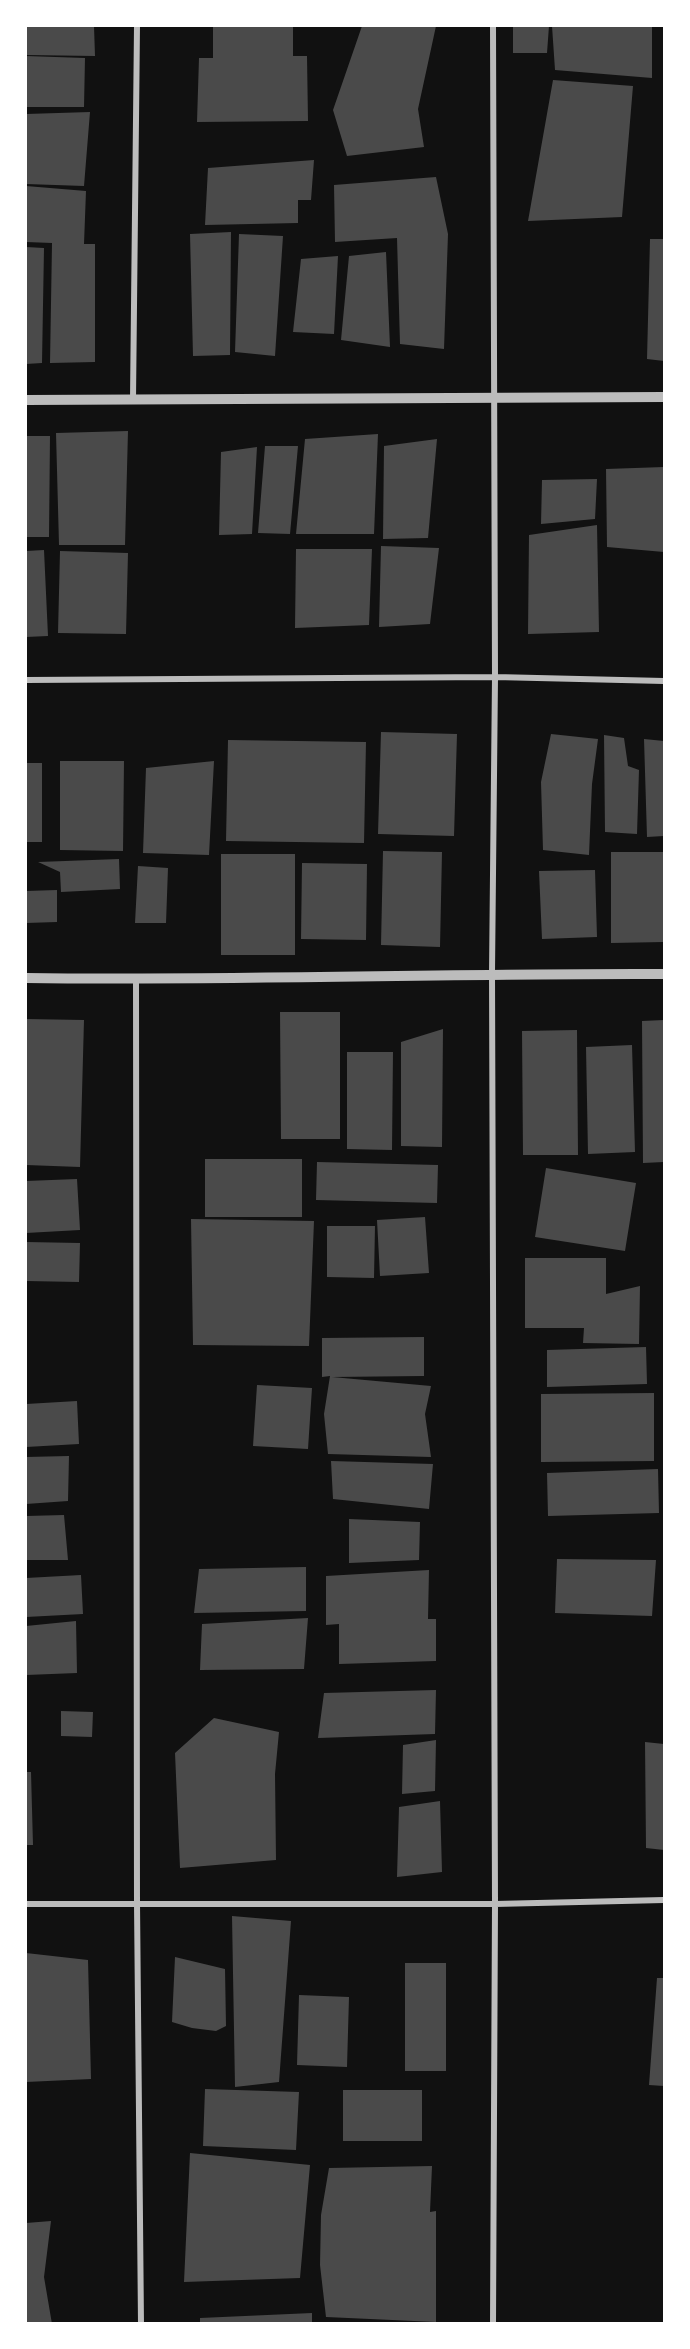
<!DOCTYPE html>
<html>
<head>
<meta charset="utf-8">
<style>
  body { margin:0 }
  #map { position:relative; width:690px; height:2349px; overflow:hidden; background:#111; font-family:Quicksand,sans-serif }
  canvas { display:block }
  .frame { position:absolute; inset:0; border:27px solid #fff; pointer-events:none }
</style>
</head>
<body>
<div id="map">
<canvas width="690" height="2349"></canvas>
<div class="frame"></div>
</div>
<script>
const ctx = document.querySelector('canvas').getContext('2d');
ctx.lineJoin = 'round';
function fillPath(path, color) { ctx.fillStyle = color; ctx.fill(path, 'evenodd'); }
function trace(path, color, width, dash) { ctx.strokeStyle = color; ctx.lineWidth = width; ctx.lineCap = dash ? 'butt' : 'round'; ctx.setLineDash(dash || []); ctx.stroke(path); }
fillPath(new Path2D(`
  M 26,26 L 94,26 L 95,56 L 26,55 Z
  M 213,26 L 293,26 L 293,56 L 307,56 L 308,121 L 197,122 L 199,58 L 213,58 Z
  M 362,26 L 436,26 L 418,109 L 424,147 L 347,156 L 333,110 Z
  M 513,26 L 549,26 L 547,53 L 513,53 Z
  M 552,26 L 652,26 L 652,78 L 555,70 Z
  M 26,56 L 85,58 L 84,107 L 26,107 Z
  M 553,80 L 633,86 L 622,217 L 528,221 Z
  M 90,112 L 84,186 L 26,184 L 26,114 Z
  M 314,160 L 311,200 L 298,200 L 298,223 L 205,225 L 208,168 Z
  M 436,177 L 448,234 L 444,349 L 400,344 L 397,238 L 335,242 L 334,185 Z
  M 26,186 L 86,191 L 84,244 L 95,244 L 95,362 L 50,363 L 52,243 L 26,242 Z
  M 231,232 L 230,355 L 193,356 L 190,234 Z
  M 239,234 L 283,236 L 275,356 L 235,352 Z
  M 650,239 L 664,239 L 664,361 L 647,359 Z
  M 26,247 L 44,248 L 42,363 L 26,364 Z
  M 386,252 L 390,347 L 341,340 L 349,256 Z
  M 338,256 L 334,334 L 293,332 L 301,259 Z
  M 128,431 L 125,545 L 59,545 L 56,433 Z
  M 378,434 L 374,534 L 296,534 L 305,439 Z
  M 26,436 L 50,436 L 49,537 L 26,537 Z
  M 437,439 L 428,538 L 383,539 L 384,446 Z
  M 265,446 L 298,446 L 290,534 L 258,533 Z
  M 257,447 L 252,534 L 219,535 L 221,452 Z
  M 664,467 L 664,552 L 607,547 L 606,469 Z
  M 597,479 L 595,519 L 541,524 L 542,480 Z
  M 597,525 L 599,632 L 528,634 L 529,535 Z
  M 381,546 L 439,548 L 430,624 L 379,627 Z
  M 296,549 L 372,549 L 369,625 L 295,628 Z
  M 44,550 L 48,636 L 26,637 L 26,551 Z
  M 60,551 L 128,553 L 126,634 L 58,633 Z
  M 381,732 L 457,734 L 454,836 L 378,834 Z
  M 551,734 L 598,739 L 592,784 L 589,855 L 543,850 L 541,782 Z
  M 604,735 L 624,738 L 628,766 L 639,770 L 637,834 L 605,832 Z
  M 644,739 L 664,741 L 664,836 L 647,837 Z
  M 228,740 L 366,742 L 364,843 L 226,841 Z
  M 60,761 L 124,761 L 123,851 L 60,850 Z
  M 214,761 L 209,855 L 143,853 L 146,768 Z
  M 26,763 L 42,763 L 42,842 L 26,842 Z
  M 383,851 L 442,852 L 440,947 L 381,945 Z
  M 611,852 L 664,852 L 664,942 L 611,943 Z
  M 221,854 L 295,854 L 295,955 L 221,955 Z
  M 119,859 L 120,889 L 61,892 L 60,872 L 38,862 Z
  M 302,863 L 367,864 L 366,940 L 301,939 Z
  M 138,866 L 168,868 L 166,923 L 135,923 Z
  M 595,870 L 597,937 L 542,939 L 539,871 Z
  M 57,890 L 57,922 L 26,923 L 26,891 Z
  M 280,1012 L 340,1012 L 340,1139 L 281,1139 Z
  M 26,1019 L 84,1020 L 80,1167 L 26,1165 Z
  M 664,1020 L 664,1162 L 643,1163 L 642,1021 Z
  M 443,1029 L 442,1147 L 401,1146 L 401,1042 Z
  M 577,1030 L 578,1155 L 523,1155 L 522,1031 Z
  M 632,1045 L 635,1152 L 588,1154 L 586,1047 Z
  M 347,1052 L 393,1052 L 392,1150 L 347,1149 Z
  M 205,1159 L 302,1159 L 302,1217 L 205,1217 Z
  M 317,1162 L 438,1165 L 437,1203 L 316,1200 Z
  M 546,1168 L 636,1183 L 625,1251 L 535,1237 Z
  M 77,1179 L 80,1230 L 26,1233 L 26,1181 Z
  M 425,1217 L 429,1273 L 380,1276 L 377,1220 Z
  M 191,1219 L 314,1221 L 309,1346 L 193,1345 Z
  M 327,1226 L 375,1226 L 374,1278 L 327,1277 Z
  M 26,1242 L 80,1243 L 79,1282 L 26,1281 Z
  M 525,1258 L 606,1258 L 606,1294 L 640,1286 L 639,1344 L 583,1343 L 584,1328 L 525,1328 Z
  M 424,1337 L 424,1376 L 332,1377 L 431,1386 L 425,1414 L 431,1457 L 328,1454 L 324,1414 L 330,1376 L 322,1377 L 322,1338 Z
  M 646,1347 L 647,1384 L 547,1387 L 547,1350 Z
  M 257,1385 L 312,1388 L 308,1449 L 253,1446 Z
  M 654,1393 L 654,1461 L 541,1462 L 541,1394 Z
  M 77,1401 L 79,1444 L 26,1447 L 26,1404 Z
  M 69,1456 L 68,1501 L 26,1504 L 26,1457 Z
  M 331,1461 L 433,1464 L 429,1509 L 333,1499 Z
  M 658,1469 L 659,1513 L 548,1516 L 547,1473 Z
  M 64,1515 L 68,1560 L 26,1560 L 26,1516 Z
  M 349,1519 L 420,1522 L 419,1560 L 349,1563 Z
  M 557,1559 L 656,1560 L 652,1616 L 555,1613 Z
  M 306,1567 L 306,1611 L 194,1613 L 199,1569 Z
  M 429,1570 L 428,1619 L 436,1619 L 436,1661 L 339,1664 L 339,1624 L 326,1625 L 326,1576 Z
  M 81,1575 L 83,1614 L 26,1617 L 26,1578 Z
  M 308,1618 L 304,1669 L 200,1670 L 202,1624 Z
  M 76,1621 L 77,1673 L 26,1675 L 26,1626 Z
  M 436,1690 L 435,1734 L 318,1738 L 324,1693 Z
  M 61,1711 L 93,1712 L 92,1737 L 61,1736 Z
  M 214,1718 L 279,1732 L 275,1774 L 276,1860 L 180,1868 L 175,1753 Z
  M 436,1740 L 435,1791 L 402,1794 L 403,1745 Z
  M 645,1742 L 664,1744 L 664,1850 L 646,1848 Z
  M 26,1772 L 31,1772 L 33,1845 L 26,1845 Z
  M 440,1801 L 442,1872 L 397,1877 L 399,1807 Z
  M 232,1916 L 291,1921 L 279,2082 L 235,2087 Z
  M 26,1953 L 88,1960 L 91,2079 L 26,2082 Z
  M 175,1957 L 225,1969 L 226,2026 L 216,2031 L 192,2028 L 172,2022 Z
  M 405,1963 L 446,1963 L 446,2071 L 405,2071 Z
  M 657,1978 L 664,1978 L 664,2086 L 649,2085 Z
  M 299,1995 L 349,1997 L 347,2067 L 297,2065 Z
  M 205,2089 L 299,2092 L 296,2150 L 203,2146 Z
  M 343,2090 L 422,2090 L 422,2141 L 343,2141 Z
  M 190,2153 L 310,2165 L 300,2278 L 184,2282 Z
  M 432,2166 L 430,2212 L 436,2211 L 436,2322 L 326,2317 L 320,2265 L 321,2215 L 329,2168 Z
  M 51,2221 L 44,2277 L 52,2324 L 26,2324 L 26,2223 Z
  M 312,2313 L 312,2324 L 200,2324 L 200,2318 Z`), '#4a4a4a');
trace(new Path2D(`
  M 493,26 L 495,677 L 492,973 L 495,1904 L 493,2324
  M 133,399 L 137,26
  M 26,680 L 495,677 L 664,681
  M 136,979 L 137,1903 L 141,2324
  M 26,1904 L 495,1904 L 664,1900`), '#bcbcbc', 6);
trace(new Path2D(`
  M 26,400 L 664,397
  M 26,978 C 238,981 451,973 664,974`), '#bcbcbc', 10);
</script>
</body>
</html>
